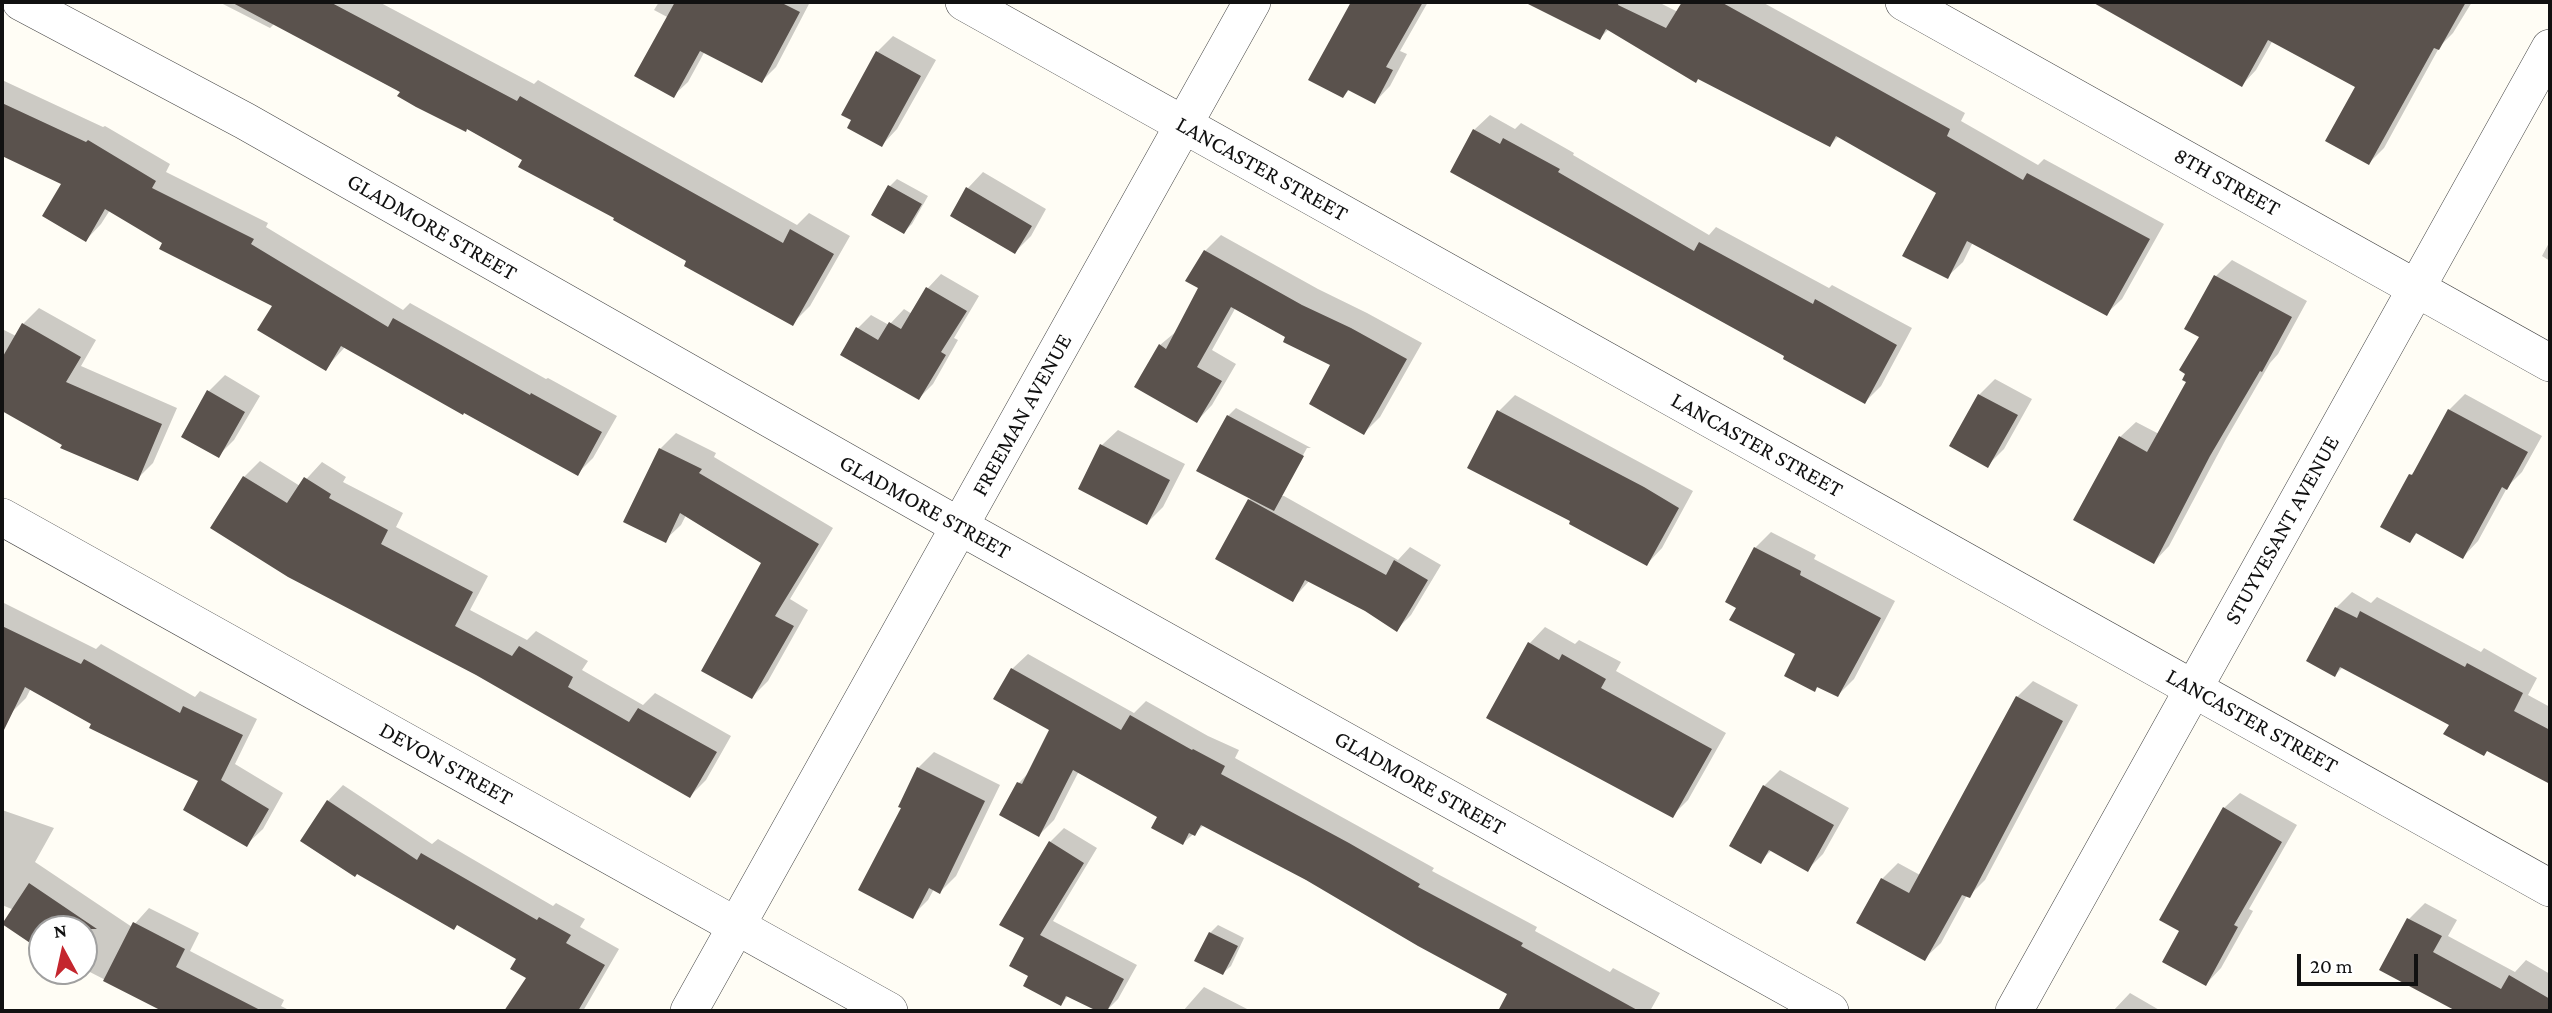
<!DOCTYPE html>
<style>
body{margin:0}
#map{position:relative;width:2552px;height:1013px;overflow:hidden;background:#fffdf5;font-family:"Crimson Pro",serif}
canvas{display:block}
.frame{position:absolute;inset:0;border:4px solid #111;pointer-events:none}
.north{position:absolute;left:28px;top:915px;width:70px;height:70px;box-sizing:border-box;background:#fff;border:2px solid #a0a0a0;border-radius:50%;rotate:352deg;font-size:19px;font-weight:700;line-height:28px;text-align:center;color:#111}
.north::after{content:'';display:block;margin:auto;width:24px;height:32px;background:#c4262e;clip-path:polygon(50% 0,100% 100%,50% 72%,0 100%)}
.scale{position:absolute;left:2297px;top:954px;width:121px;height:32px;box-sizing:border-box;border:4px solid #111;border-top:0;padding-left:9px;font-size:21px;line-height:24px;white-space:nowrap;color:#111;-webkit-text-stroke:5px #fff;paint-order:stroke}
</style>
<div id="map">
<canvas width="2552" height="1013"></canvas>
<div class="frame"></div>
<div class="north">N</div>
<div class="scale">20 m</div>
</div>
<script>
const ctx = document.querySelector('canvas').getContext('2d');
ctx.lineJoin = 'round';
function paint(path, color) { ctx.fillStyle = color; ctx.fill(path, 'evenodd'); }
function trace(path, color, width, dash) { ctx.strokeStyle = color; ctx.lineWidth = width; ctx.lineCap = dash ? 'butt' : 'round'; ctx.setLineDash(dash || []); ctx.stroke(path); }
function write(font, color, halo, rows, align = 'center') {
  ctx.font = font + ' "Crimson Pro",serif'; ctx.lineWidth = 7; ctx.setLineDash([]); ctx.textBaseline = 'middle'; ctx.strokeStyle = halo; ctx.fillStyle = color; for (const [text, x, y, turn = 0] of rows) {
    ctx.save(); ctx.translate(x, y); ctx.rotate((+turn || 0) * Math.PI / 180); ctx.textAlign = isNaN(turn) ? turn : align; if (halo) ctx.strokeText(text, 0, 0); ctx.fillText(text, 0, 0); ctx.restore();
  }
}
paint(new Path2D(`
 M219,2H379L534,84L538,80L797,225L809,213L850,236L810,306L793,323L524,160L275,23L270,28Z
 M659,2H810L776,67L762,81L705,51L688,82L673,96L669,18L654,10Z
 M1353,2H1428L1400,51L1407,54L1390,86L1375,102L1350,89L1343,96L1311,79Z
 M1530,2H1658L1678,12L1684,2H1762L1965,113L1961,121L2038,165L2044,159L2164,224L2122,299L2106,314L1973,242L1963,262L1947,277L1938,192L1839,136L1830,145L1609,29L1600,38L1529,3Z
 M2094,2H2310L2318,7L2323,2H2328L2370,25L2383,2H2472L2453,33L2440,46L2384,148L2369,163L2357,87L2273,40L2256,70L2242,85Z
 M893,36L936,60L897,129L882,145L877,52Z
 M2,80L103,127L105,126L170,164L166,172L268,223L266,227L403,310L410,303L546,379L548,378L617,416L593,458L577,474L345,347L325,369L274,305L110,210L101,224L86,240L64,184L2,154Z
 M1490,115L1515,129L1521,123L1574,153L1573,155L1709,235L1716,227L1829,288L1832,285L1912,328L1881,386L1865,402L1786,355L1474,130Z
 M983,172L1046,209L1031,236L1015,252L968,188Z
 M897,179L928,196L912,224L904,232L890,186Z
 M1221,235L1318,289L1367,313L1422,343L1380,417L1364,433L1333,364L1236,307L1212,350L1236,364L1212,405L1197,421L1160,345L1178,330L1200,288L1205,251Z
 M2550,241V261L2542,256Z
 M2232,260L2307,301L2278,354L2270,363L2226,439L2169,546L2154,562L2120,437L2136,422L2159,434L2188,382L2216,276Z
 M941,274L979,296L954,338L958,340L933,384L919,398L857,329L871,315L889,325L904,309L912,314L928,288Z
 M39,308L96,340L81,366L177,408L153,463L137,479L64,444L2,409V329L16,336L23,324Z
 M225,375L260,396L234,440L218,456L183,436L209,391Z
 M1995,379L2032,399L2004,449L1988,465L1979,395Z
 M2465,394L2542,436L2522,472L2508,486L2478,541L2463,557L2418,532L2410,541L2411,475L2419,467L2449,410Z
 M1515,395L1693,491L1662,548L1647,564L1573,521L1469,467L1499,411Z
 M1236,408L1311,448H1307L1280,496H1284L1398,560L1410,547L1441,565L1411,615L1397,629L1366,610L1310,580L1292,600L1249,500L1252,498L1228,416Z
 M1118,430L1185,464L1163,507L1147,523L1102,445Z
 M676,433L716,453L714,457L833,528L790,599L808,610L768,681L752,697L763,562L686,515L681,525L665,540L625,521L660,449Z
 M260,461L300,486L322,462L346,477L343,482L403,513L396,527L488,576L470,610L527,640L536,631L588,661L582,670L643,705L655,693L731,736L706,780L690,796L244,477Z
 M1771,532L1816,555L1814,559L1895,601L1854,679L1838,695L1819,686L1814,690L1797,654L1738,607L1755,548Z
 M2352,592L2371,603L2377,597L2481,652L2484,648L2537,678L2528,695L2550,707V782L2489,749L2451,724L2343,667L2335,675L2308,661L2336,608Z
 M2,602L96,649L101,644L195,697L200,691L257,719L235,764L283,793L263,829L247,844L200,780L31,688L26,698L10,714L2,709Z
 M1545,627L1575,644L1579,640L1621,662L1616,671L1726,733L1688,800L1672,816L1530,643Z
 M1028,654L1134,713L1146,701L1208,736L1239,750L1235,758L1434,868L1432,871L1537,927L1535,931L1610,972L1613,968L1660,993L1650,1011H1500L1510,994L1307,879L1204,825L1183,843L1159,817L1079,771L1054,820L1039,835L1001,815L1019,783L1031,770L1052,729L1012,669Z
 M2033,681L2078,705L1985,880L1969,896L1967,895L1941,943L1925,958L1882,879L1898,863L1920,875L2017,697Z
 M934,752L1000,785L956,876L940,892L934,889L928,900L912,916L904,808L918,768Z
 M1780,770L1849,808L1823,854L1807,870L1772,850L1760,861L1764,786Z
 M343,785L432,844L438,839L553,906L556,903L585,919L580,927L619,949L583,1011H506L528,977L518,958L328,801Z
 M2240,793L2297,825L2249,909L2253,911L2221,968L2206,984L2182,930L2224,808Z
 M2,810L54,828L35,862L132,927L149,908L199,933L190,951L284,1000L281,1006L291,1011H166L84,969V929H42V949L14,910L2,905Z
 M1064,828L1097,848L1053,921L1137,965L1118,999L1106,1011H1101L1069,995L1061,1004L1031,975L1026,937L1050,842Z
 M2425,903L2457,920L2448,936L2515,972L2526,960L2550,974V1011H2467L2381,970L2409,919Z
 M1218,925L1244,938L1231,966L1223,973L1210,933Z
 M1204,987L1251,1011H1183Z
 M2130,993L2161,1011H2113Z`), '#0003');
paint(new Path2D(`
 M231,2H330L517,101L520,96L783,243L790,229L834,254L793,326L684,266L686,261L613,220L614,218L518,167L522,160L467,129L466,132L416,107L397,96L400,92Z
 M675,2H780L800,12L762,83L700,51L674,98L634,76Z
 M1351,2H1423L1386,67L1393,70L1375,104L1348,90L1343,98L1308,80Z
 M1524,2H1619L1618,5L1666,28L1682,2H1721L1950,129L1947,136L2023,180L2027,173L2150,239L2107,316L1967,241L1948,279L1902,256L1936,193L1836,136L1830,147L1698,79L1696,83L1606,29L1600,40Z
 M2092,2H2466L2439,50L2434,48L2369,165L2325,141L2355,87L2268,40L2242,87Z
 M876,51L921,76L882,147L847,128L851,120L841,115Z
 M2,103L86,142L88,140L156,181L152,188L254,239L251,244L388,327L393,318L530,395L531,393L602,432L578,476L464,413L463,415L341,346L326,371L257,330L272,306L159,249L162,243L105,209L86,242L42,216L61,184L2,156Z
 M1473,129L1500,144L1503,138L1560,169L1558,172L1694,251L1699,242L1813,304L1815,299L1897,345L1865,404L1783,359L1784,356L1450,172Z
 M888,185L922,204L904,234L871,215Z
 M966,187L1032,226L1015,254L950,216Z
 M1204,250L1302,305L1351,328L1407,359L1364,435L1309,404L1330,365L1283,342L1285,337L1231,307L1197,367L1222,381L1197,423L1134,387L1159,344L1166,349L1198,288L1185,281Z
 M2214,275L2292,317L2262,372L2260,371L2210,456L2154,564L2073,520L2119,436L2147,452L2186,382L2182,380L2185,374L2179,370L2199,337L2184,329Z
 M926,287L967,311L941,352L946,355L919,400L840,355L856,327L878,340L889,322L901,329Z
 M22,323L81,357L66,382L162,424L138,481L60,448L62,445L2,411V358Z
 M207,390L245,412L219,458L181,437Z
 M1978,394L2018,415L1988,468L1949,446Z
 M2448,409L2528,452L2507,490L2502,487L2463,559L2416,533L2410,543L2380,527L2409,474L2412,475Z
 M1497,410L1644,487L1679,508L1647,566L1569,524L1570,521L1467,468Z
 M1227,415L1304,456L1274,511L1196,471Z
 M1100,444L1170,480L1147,525L1078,489Z
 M659,448L702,469L699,473L819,544L775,616L794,626L752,699L701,671L761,563L680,513L666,543L623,522Z
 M243,476L287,503L304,477L331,494L329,498L388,530L381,544L473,592L455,626L512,656L519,646L573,677L568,687L629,722L638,708L717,752L690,798L476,675L288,577L210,528Z
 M1248,499L1386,575L1394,560L1428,580L1397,632L1365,611L1305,580L1293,602L1215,559Z
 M1754,547L1801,571L1800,575L1881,618L1838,697L1817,687L1815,692L1784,676L1795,654L1729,620L1736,608L1725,602Z
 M2335,607L2357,618L2360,611L2465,667L2467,663L2523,693L2514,711L2550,730V784L2487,751L2484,756L2443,734L2449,725L2340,667L2335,677L2306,661Z
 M2,626L81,664L84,659L180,713L183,706L243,735L221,780L269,809L247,847L183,810L198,781L89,728L91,724L25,687L2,734Z
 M1528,642L1559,660L1562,654L1606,679L1601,688L1712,749L1673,818L1486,718Z
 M1011,668L1121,730L1130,715L1192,750L1193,749L1225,766L1221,774L1349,843L1420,884L1418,887L1523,943L1521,946L1639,1011H1498L1507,994L1418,946L1306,880L1201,825L1195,836L1189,833L1183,845L1151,828L1157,817L1073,770L1039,837L999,815L1017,782L1022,784L1049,730L993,699Z
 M2016,696L2063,721L1970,898L1962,895L1925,961L1856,923L1881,878L1909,893Z
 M917,767L985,801L940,894L929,888L913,919L858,890L901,808L898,807Z
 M1763,785L1834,825L1808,872L1769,850L1761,864L1729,846Z
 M327,800L417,860L421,853L537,920L539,917L571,935L566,943L605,965L578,1011H504L526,978L510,969L516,959L457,925L454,930L357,874L355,877L300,841Z
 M2223,807L2282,842L2234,925L2238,927L2206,986L2162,962L2179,931L2159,920Z
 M1049,841L1084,863L1040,935L1124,979L1107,1011H1097L1066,996L1061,1006L1023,986L1028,976L1009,966L1024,938L999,925Z
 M29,883L97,929H42V951L2,924Z
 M2407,918L2442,936L2433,952L2501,989L2509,975L2550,999V1011H2456L2379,970Z
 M133,922L185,949L176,967L262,1011H162L103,981Z
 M1209,932L1238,946L1223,975L1194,961Z`), '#5a524d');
const street = new Path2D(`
 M21,2L245,121L959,526L1830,1011
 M964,2L2550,888
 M1904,2L2550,363
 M2,517L889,1011
 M689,1011L1252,2
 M2014,1011L2550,48`);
trace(street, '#444', 38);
trace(street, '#fff', 37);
write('23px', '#111', '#fff', [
 ["LANCASTER STREET",1262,169,29],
 ["8TH STREET",2227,182,29],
 ["GLADMORE STREET",432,227,30],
 ["FREEMAN AVENUE",1022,415,-61],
 ["LANCASTER STREET",1757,445,29],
 ["GLADMORE STREET",925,507,29],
 ["STUYVESANT AVENUE",2282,530,-61],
 ["LANCASTER STREET",2252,721,29],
 ["DEVON STREET",446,764,29],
 ["GLADMORE STREET",1420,783,29]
]);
</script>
